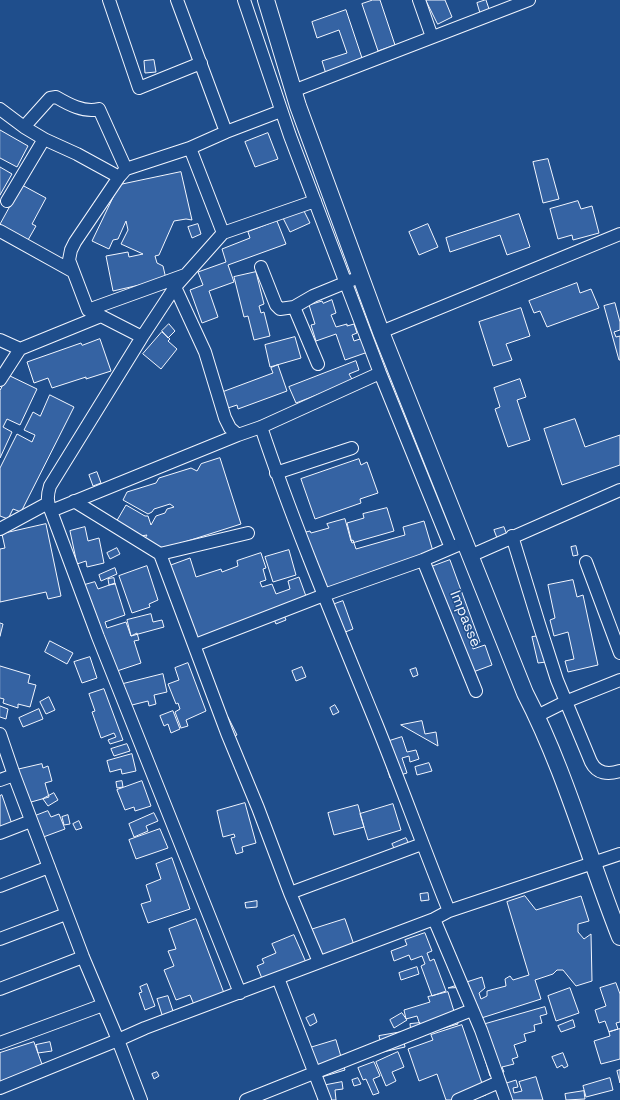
<!DOCTYPE html>
<style>
body{margin:0}
canvas{display:block;background:#1f4e8c}
</style>
<canvas width="620" height="1100"></canvas>
<script>
const ctx = document.querySelector('canvas').getContext('2d');
ctx.lineJoin = 'round';
function paint(path, color) { ctx.fillStyle = color; ctx.fill(path, 'evenodd'); }
function trace(path, color, width, dash) { ctx.strokeStyle = color; ctx.lineWidth = width; ctx.lineCap = dash ? 'butt' : 'round'; ctx.setLineDash(dash || []); ctx.stroke(path); }
function write(font, color, halo, rows, align = 'center') {
  ctx.font = font + ' "Space Grotesk",sans-serif'; ctx.lineWidth = 3; ctx.setLineDash([]); ctx.textBaseline = 'middle'; ctx.strokeStyle = halo; ctx.fillStyle = color; for (const [text, x, y, turn = 0] of rows) {
    ctx.save(); ctx.translate(x, y); ctx.rotate((+turn || 0) * Math.PI / 180); ctx.textAlign = isNaN(turn) ? turn : align; if (halo) ctx.strokeText(text, 0, 0); ctx.fillText(text, 0, 0); ctx.restore();
  }
}
const building = new Path2D(`
 M373,0H380L395,45L378,51L362,4Z
 M426,0H445L452,17L438,24Z
 M486,0L489,9L480,13L477,3Z
 M346,10L363,61L326,74L322,61L347,53L339,30L317,38L312,22Z
 M154,60L156,72L145,73L144,61Z
 M0,130L28,146L17,167L0,158Z
 M268,133L278,159L255,167L245,142Z
 M548,159L559,199L543,203L533,162Z
 M0,167L12,174L0,195Z
 M181,172L192,220L186,219L174,221L159,255L155,256L157,263L163,266L166,279L113,291L106,256L128,252L129,257L143,254L121,244L128,230L126,221L118,239L113,240L109,249L92,241L119,185Z
 M22,185L46,198L32,224L36,226L28,240L0,225Z
 M578,201L581,209L592,206L599,233L573,240L572,235L558,239L550,209Z
 M303,209L310,223L290,232L283,218Z
 M519,214L530,247L507,255L500,235L450,252L446,238Z
 M277,221L286,244L228,265L234,282L209,291L218,317L202,323L190,290L203,285L198,272L226,262L222,249L250,238L248,232Z
 M198,224L201,234L192,238L188,227Z
 M428,224L438,247L419,255L409,232Z
 M256,272L264,304L259,306L261,313L264,312L270,336L254,340L248,316L244,317L234,277Z
 M577,283L580,293L591,289L599,308L547,327L540,311L534,313L529,301Z
 M332,300L336,313L331,315L336,327L347,324V326L354,324L357,333L352,335L354,341L363,338L368,352L345,360L336,334L316,341L311,325L315,324L309,305L322,301L323,303Z
 M615,303L620,322V330L614,332L616,337L620,336V360H619L604,306Z
 M521,308L530,336L506,344L512,360L493,366L479,322Z
 M169,324L175,331L168,338L162,331Z
 M162,332L170,339L168,341L177,349L161,369L143,354Z
 M295,337L301,358L270,367L265,345Z
 M100,339L111,371L86,379V377L52,388L48,378L34,383L27,362L81,343L82,345Z
 M356,361L359,370L349,374L353,381L296,403L289,387Z
 M278,365L287,391L238,409L237,405L228,408L222,392L273,373L271,368Z
 M8,375L37,389L20,425L7,419L3,427L12,432L0,458V391Z
 M520,379L526,397L517,400L530,440L508,447L495,409L500,407L494,388Z
 M50,395L74,407L21,512L13,509L8,519L0,516V468L17,434L32,442L35,435L24,430L33,412L40,416Z
 M575,419L585,447L620,435V465L562,485L544,429Z
 M220,458L241,524L153,552L141,545L147,535L141,536L112,529L126,505L145,516H148L151,525L156,516L165,513L167,509L174,507L170,504L154,509L152,512L148,514L123,500L127,492L156,483L159,478L191,468L197,471L201,464Z
 M359,459L361,465L367,462L378,493L360,499L361,503L315,519L301,479Z
 M97,472L101,483L93,486L89,475Z
 M387,508L394,531L352,543L347,523L364,518L363,514Z
 M345,519L351,541L353,540L356,549L405,535L403,527L424,521L435,558L319,592L302,533L310,531L311,533L329,528L327,524Z
 M46,524L61,596L48,599L46,592L0,602V549L5,548L2,534Z
 M85,527L88,541L99,538L104,563L87,567L86,561L77,564L70,531Z
 M504,527L507,535L497,538L494,530Z
 M576,546L578,555L573,556L571,547Z
 M117,548L120,554L110,559L107,553Z
 M289,550L296,575L273,582L265,557Z
 M261,553L266,568L263,569L266,580L260,582L262,587L272,584L276,594L290,589L288,581L299,577L307,599L281,608L286,620L276,624L272,615L193,641L168,566L190,558L196,577L221,569L222,572L238,566L237,561Z
 M450,560L480,642L472,645L473,649L485,645L492,665L465,675L423,570Z
 M147,566L158,600L149,604L150,607L132,613L119,576Z
 M115,568L117,574L101,581L99,575Z
 M114,578L115,584L109,585L108,579Z
 M573,580L577,597L583,595L598,665L568,672L565,661L574,659L568,632L554,636L550,620L555,618L548,585Z
 M95,582L98,589L115,583L125,615L105,622L107,628L126,622L131,636L137,633L139,640L134,641L141,663L111,673L81,586Z
 M343,601L353,629L335,636L324,608Z
 M151,614L153,622L162,620L164,627L131,636L127,620Z
 M0,623L3,624L0,636Z
 M540,636L546,662L538,663L532,637Z
 M50,641L73,653L67,664L45,652Z
 M90,657L97,678L82,683L74,662Z
 M188,663L206,711L186,720L188,726L181,728L175,712L180,709L178,703L176,704L168,684L179,680L175,668Z
 M0,666L30,675L28,683L36,685L30,707L18,704V708L3,703L4,699L0,698Z
 M302,667L306,677L296,681L292,671Z
 M416,668L418,675L413,677L410,670Z
 M163,674L167,692L154,695L156,704L149,706L148,701L120,708L115,686Z
 M104,689L123,740L110,744L108,740L116,737L114,733L101,738L92,712L95,711L89,694Z
 M49,697L55,710L46,714L40,702Z
 M335,705L339,712L333,715L330,708Z
 M0,706L8,709L6,719L0,717Z
 M39,709L43,719L23,727L19,718Z
 M173,711L180,729L171,733L168,724L164,726L160,716Z
 M228,717L237,735L229,739L220,721Z
 M422,721L425,734L436,732L438,746L401,725Z
 M402,737L407,752L416,750L419,759L410,762L409,756L402,758L407,773L390,778L380,744Z
 M127,744L130,751L114,756L111,749Z
 M132,754L136,771L122,774L121,769L110,772L107,761Z
 M429,763L432,771L417,775L415,767Z
 M42,764L43,768L48,766L52,781L45,783L49,797L24,804L16,770Z
 M122,781L123,787L117,788L116,782Z
 M142,781L151,806L135,811L134,807L125,810L117,790Z
 M54,793L58,800L48,806L43,799Z
 M2,795L14,830L0,834V796Z
 M245,803L256,843L242,847L243,852L236,854L231,838L235,837L234,834L223,837L217,811Z
 M393,804L401,830L368,840L360,814Z
 M358,805L364,827L334,835L328,813Z
 M48,811L51,817L59,814L65,829L38,839L30,818Z
 M154,813L158,821L146,826L148,831L134,837L129,824Z
 M68,815L70,824L64,825L62,817Z
 M79,821L82,828L76,830L73,824Z
 M160,829L168,848L136,859L129,840Z
 M406,838L409,844L395,850L392,844Z
 M172,858L190,909L148,923L141,904L151,901L146,885L161,879L156,864Z
 M428,893L429,900L421,901L420,894Z
 M525,896L536,910L581,896L589,921L578,924V932L584,939L591,934L592,981L576,986L563,970H557L553,974L535,980L541,999L472,1021L469,987L448,988L482,977L485,988L479,993L481,999L487,996V991L506,986L505,979L510,976L513,980L529,975L507,902Z
 M257,901V907L246,908L245,903Z
 M196,919L227,1001L197,1012L190,995L176,1000L164,970L174,966L168,951L176,949L169,929Z
 M345,919L354,945L315,966L304,932Z
 M425,933L432,951L427,953L430,961L434,959L446,991L432,996L421,966L425,964L422,956L411,960L409,955L394,961L391,951L407,945L405,940Z
 M294,935L308,967L265,986L257,966L264,963L262,959L276,953L272,944Z
 M417,967L419,974L401,980L399,973Z
 M616,983L620,994V1022L616,1023L618,1029L609,1032L605,1021L599,1023L595,1010L606,1006L600,988Z
 M147,984L155,1006L145,1010L139,993L142,992L140,987Z
 M570,988L579,1013L556,1021L548,996Z
 M448,992L458,1024L423,1034L417,1016L406,1019L404,1010L430,1002L428,997Z
 M168,996L175,1017L164,1021L157,999Z
 M545,1007L547,1014L540,1016L542,1023L534,1025L535,1031L524,1034L526,1041L514,1045L518,1057L512,1059L514,1064L502,1067L504,1072L490,1076L475,1027Z
 M402,1013L407,1020L394,1028L390,1020Z
 M314,1014L317,1022L310,1026L306,1018Z
 M573,1020L575,1027L561,1032L558,1026Z
 M420,1023L421,1031L411,1032L410,1024Z
 M462,1025L486,1095L471,1100H446L437,1074L419,1081L408,1049L433,1040L431,1035Z
 M620,1029V1059L601,1064L594,1041L610,1036L609,1032Z
 M402,1032L405,1047L383,1052L379,1036Z
 M336,1040L345,1070L312,1080L303,1050Z
 M34,1042L44,1070L0,1090V1053Z
 M50,1042L52,1051L38,1053L36,1045Z
 M398,1052L404,1067L392,1072L396,1081L386,1086L376,1062Z
 M563,1053L568,1066L564,1068L562,1065L557,1068L552,1057Z
 M374,1062L380,1076L373,1079L379,1093L373,1095L366,1079L363,1080L358,1068Z
 M620,1070V1083L617,1071Z
 M157,1072L159,1076L154,1079L152,1074Z
 M536,1077L543,1100H501L497,1086L516,1080L518,1087L513,1088L514,1093L522,1091L519,1082Z
 M358,1078L361,1084L354,1086L352,1080Z
 M610,1078L613,1090L586,1097L583,1086Z
 M342,1082L343,1089L335,1090L336,1100H318L316,1087Z
 M584,1091L585,1099L566,1100L565,1094Z`);
paint(building, '#3563a3');
trace(building, '#f2f6ff', 1);
const minor = new Path2D(`
 M109,0L139,88L201,63
 M177,0L226,132
 M244,0L290,136L380,373L451,548
 M419,0L432,37
 M293,91L529,0
 M0,109L24,127L44,139L77,154L119,177
 M24,127L50,98L56,97C68,104 84,113 99,109L126,169
 M190,148L223,233
 M7,201L44,139
 M315,201L223,233L175,287L142,337L50,486C47,496 47,502 51,511L238,435L261,427L380,373
 M0,231L72,271
 M261,267L276,305L280,309L294,307L313,296L352,280
 M175,287L205,352L225,418L230,428L238,435
 M294,307L318,364
 M88,310L185,275
 M101,316L88,310L69,260L71,250L75,242L119,177L126,169L190,148L226,132L281,111
 M381,332L620,234
 M0,340L20,349
 M0,380L20,349L101,316L142,337
 M261,427C295,528 336,625 376,723C401,785 424,849 449,911
 M276,473L352,448
 M74,501L160,554L227,733L258,808L290,893L319,962
 M51,511L98,637L240,993
 M0,529L48,503
 M512,536L539,624L557,680L591,762C597,774 608,775 620,771
 M160,554L248,533
 M470,556L620,490
 M423,560L476,691
 M586,562L620,653
 M195,645L324,595L423,560L458,545
 M537,716L565,702L620,680
 M0,734L14,775L0,780
 M0,833L31,821
 M0,886L49,867
 M290,893L422,844
 M434,919L481,1030L506,1100
 M0,939L66,914
 M278,978L325,1100
 M0,989L83,957
 M0,1043L103,1005
 M0,1088L118,1040L83,957L14,775
 M141,1100L118,1040L145,1028L434,919L449,911L620,854
 M246,1100L472,1010
 M458,1100L499,1082`);
const major = new Path2D(`
 M266,0L298,106L381,332L525,693C565,770 588,856 620,937`);
trace(minor, '#f2f6ff', 14);
trace(major, '#f2f6ff', 18);
trace(minor, '#1f4e8c', 12);
trace(major, '#1f4e8c', 16);
write('15px', '#f2f6ff', '#1f4e8c', [
 ["Impasse",465,619,68]
]);
</script>
